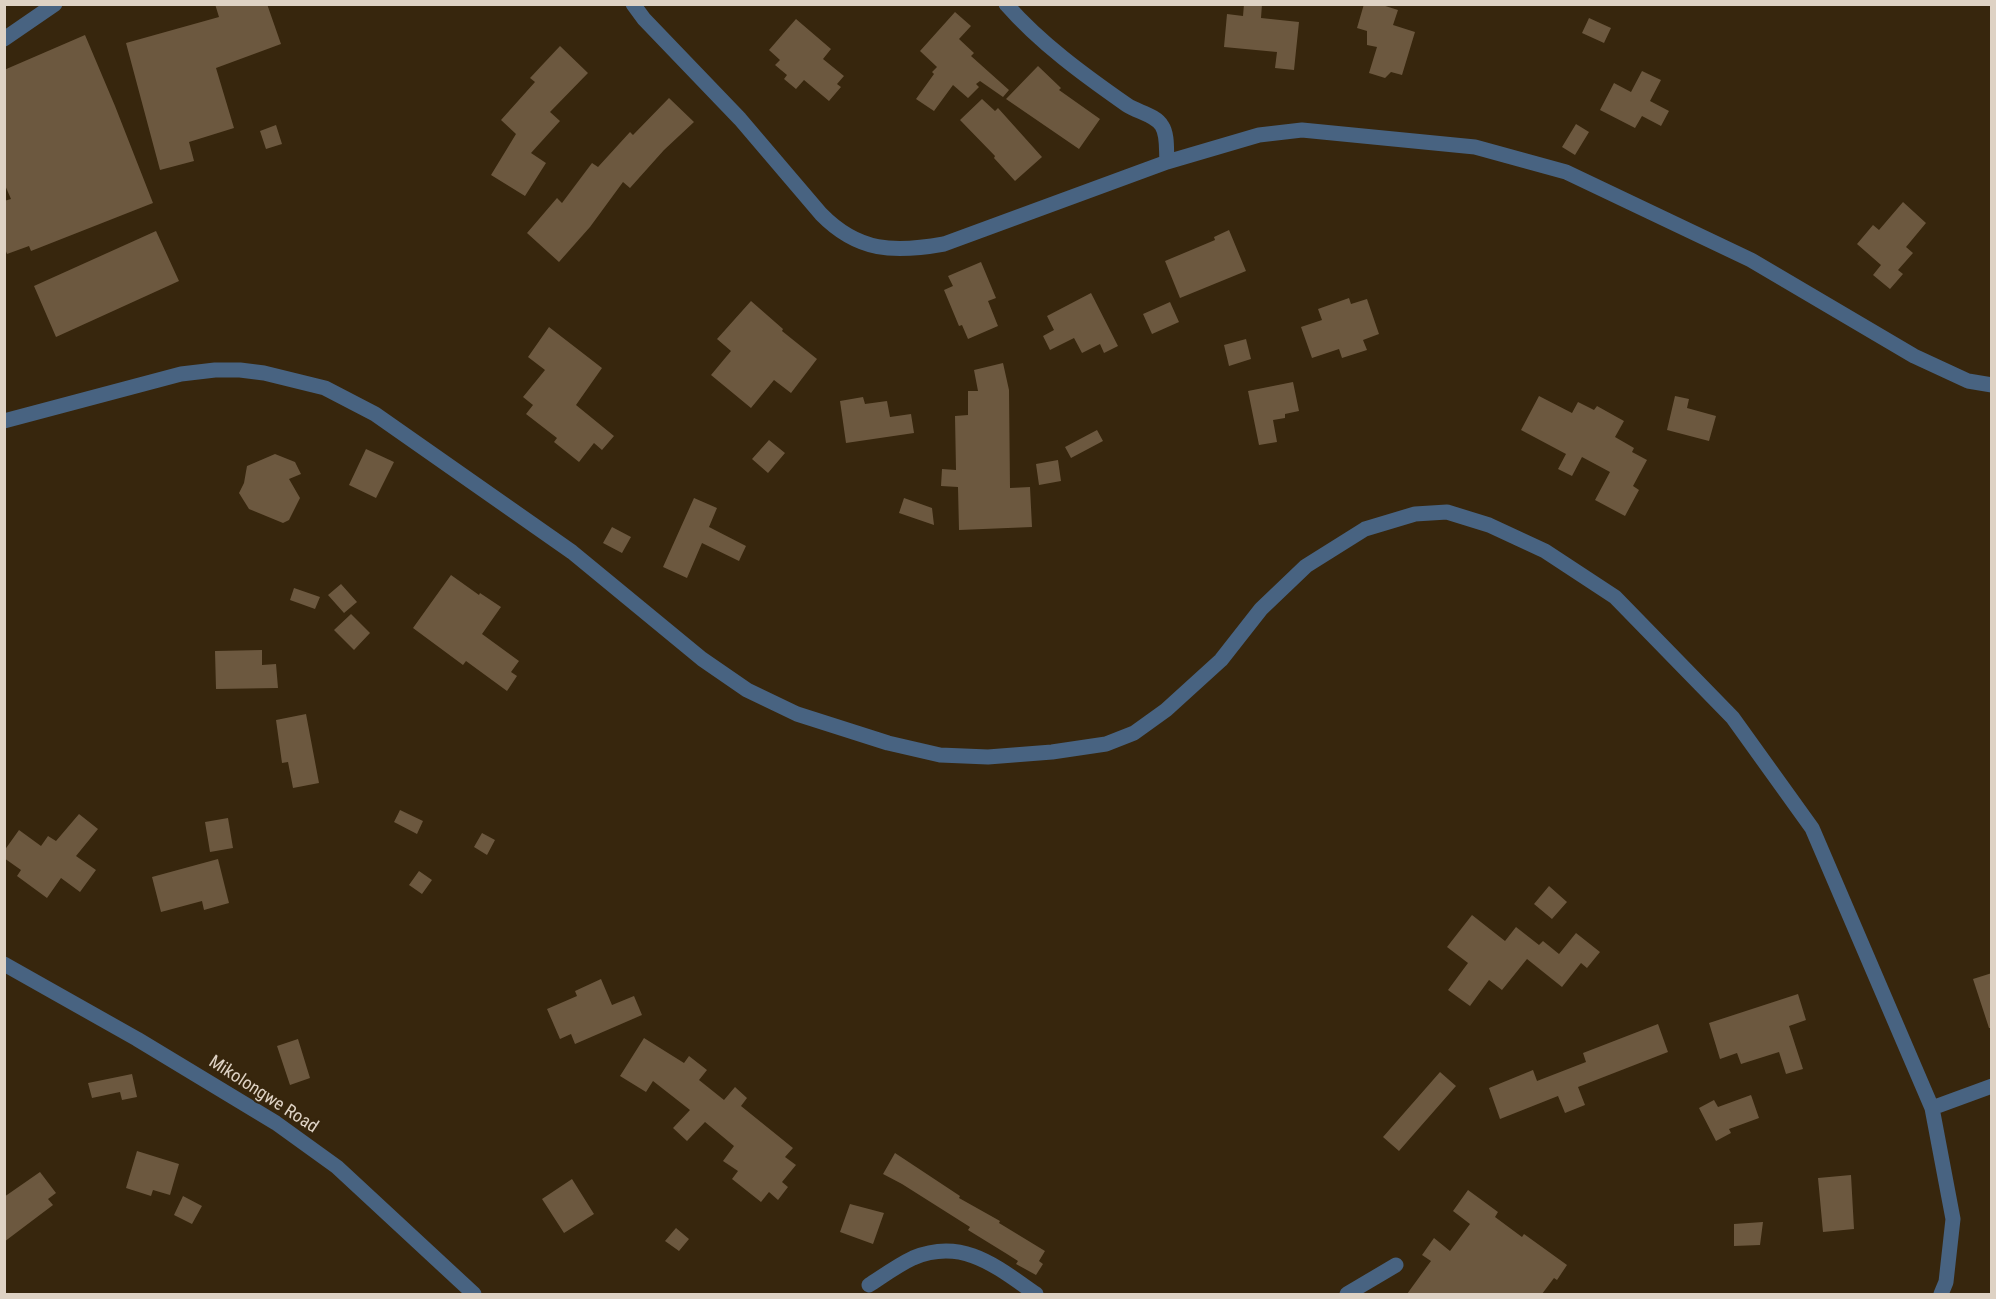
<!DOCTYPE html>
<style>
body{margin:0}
#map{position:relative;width:1996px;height:1299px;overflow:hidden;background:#37260d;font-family:"Roboto Condensed",sans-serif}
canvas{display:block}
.frame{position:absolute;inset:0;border:6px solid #ded2c4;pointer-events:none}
</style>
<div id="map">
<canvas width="1996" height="1299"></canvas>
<div class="frame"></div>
</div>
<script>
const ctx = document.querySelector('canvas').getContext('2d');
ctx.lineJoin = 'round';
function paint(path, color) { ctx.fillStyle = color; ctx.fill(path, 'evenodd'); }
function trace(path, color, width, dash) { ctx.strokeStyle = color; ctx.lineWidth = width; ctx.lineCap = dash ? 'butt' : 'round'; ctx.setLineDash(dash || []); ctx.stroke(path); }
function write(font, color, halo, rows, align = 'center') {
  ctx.font = font + ' "Roboto Condensed",sans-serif'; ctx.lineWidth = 4.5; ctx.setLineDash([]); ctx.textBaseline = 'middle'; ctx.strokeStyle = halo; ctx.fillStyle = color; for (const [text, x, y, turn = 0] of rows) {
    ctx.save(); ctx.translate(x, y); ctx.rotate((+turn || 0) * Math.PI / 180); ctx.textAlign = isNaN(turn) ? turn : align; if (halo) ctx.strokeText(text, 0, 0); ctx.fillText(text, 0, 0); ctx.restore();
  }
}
paint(new Path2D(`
 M215,4H267L281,44L216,68L234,128L189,142L194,161L160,170L126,43L219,17Z
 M1244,4H1262L1261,18L1299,22L1294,70L1275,68L1277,52L1224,47L1227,14L1243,16Z
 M1364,4H1379L1398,10L1393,25L1415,32L1402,75L1391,72L1385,78L1369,73L1377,47L1367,45V31L1357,28Z
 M955,12L971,26L959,39L974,53L971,56L1009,90L1003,97L980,81L976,84L979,87L968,98L953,85L934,111L916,99L934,74L932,72L937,67L920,51Z
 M1589,18L1611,28L1604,43L1582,33Z
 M796,19L831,49L823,59L844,76L837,84L841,87L829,101L804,80L796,89L784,79L787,75L775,65L780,60L769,50Z
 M85,35L115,106L153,203L31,251L29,246L7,254L4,246V201L11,199L4,183V70Z
 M560,46L588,73L550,112L560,121L531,153L546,163L525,196L491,175L516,134L501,120L535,82L530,78Z
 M1038,66L1061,88L1059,90L1100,119L1079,149L1006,99Z
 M1642,71L1661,80L1650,101L1669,111L1661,126L1642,116L1635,128L1600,110L1614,83L1631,92Z
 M669,98L694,122L664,150L630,188L623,182L590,227L559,262L527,233L557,198L562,203L592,163L598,167L630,132L633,135Z
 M982,99L995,111L998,108L1042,157L1015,181L994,158L995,156L960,120Z
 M1576,124L1589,132L1575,155L1562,147Z
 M276,125L282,144L266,149L260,131Z
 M1903,202L1926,223L1906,247L1913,253L1898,270L1903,274L1890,289L1873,275L1881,265L1857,244L1873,225L1879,230Z
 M1229,230L1246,271L1180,298L1165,261L1215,240L1214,237Z
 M156,231L179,281L56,337L34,286Z
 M981,262L996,298L988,301L998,326L968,339L962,325L959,326L944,290L953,286L948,276Z
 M1091,293L1118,346L1104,353L1100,344L1082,353L1074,338L1050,350L1043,336L1054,330L1047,316Z
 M1349,298L1351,304L1367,299L1379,334L1363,340L1367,350L1342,358L1339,349L1312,358L1301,327L1322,320L1318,309Z
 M751,301L783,329L782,331L817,359L791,393L774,380L751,408L711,375L731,351L717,339Z
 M1170,302L1179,322L1152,334L1143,314Z
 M549,327L602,368L576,405L614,436L602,450L594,443L579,462L554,442L557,438L526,414L533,405L523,397L545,370L528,357Z
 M1246,339L1251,359L1229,366L1224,345Z
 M1003,363L1009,390L1010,488L1030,487L1032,527L959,530L958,487L941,486L942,469L956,470L955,416L968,415V391H978L974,370Z
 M1293,382L1299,411L1285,414V418L1273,420L1277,442L1259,445L1248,391Z
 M1539,396L1572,413L1578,402L1594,410L1597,406L1624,421L1615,437L1634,448L1632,452L1647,460L1633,486L1639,490L1625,516L1595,500L1610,472L1582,457L1572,476L1558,469L1566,454L1521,430Z
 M1675,396L1689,399L1687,408L1716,416L1709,441L1667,430Z
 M863,397L865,404L887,401L890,417L911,414L914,433L846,443L840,401Z
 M1097,430L1103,441L1071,458L1065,447Z
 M769,440L785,453L768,473L752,459Z
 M366,449L394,462L376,498L349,485Z
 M275,454L295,462L301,474L289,479L300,498L289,520L283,523L249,509L239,493L244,483L247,466Z
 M1058,460L1061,481L1039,485L1036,464Z
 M694,498L717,508L709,527L746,546L739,561L702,543L687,578L663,567Z
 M904,498L932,508L934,525L899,513Z
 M612,527L631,537L622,553L603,543Z
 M451,575L479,595L480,593L501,607L482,634L519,661L511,672L517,676L507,691L466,661L463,665L413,628Z
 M341,584L357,602L344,613L328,595Z
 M294,588L320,597L315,609L290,600Z
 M351,614L370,633L354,650L334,630Z
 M262,650V665L276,664L278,688L216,689L215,651Z
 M306,714L319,783L293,788L288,762L282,763L276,720Z
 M400,810L423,821L417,834L394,822Z
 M79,814L98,829L76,856L96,870L80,892L61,878L47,898L17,876L21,870L4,858V851L19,830L41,846L48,836L56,841Z
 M228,818L233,848L210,852L205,822Z
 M482,833L495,840L487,855L474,847Z
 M218,859L229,903L204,910L202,901L161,912L152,877Z
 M419,871L432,880L422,894L409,885Z
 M1549,886L1567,902L1552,919L1534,904Z
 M1472,915L1505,941L1516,927L1539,945L1543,941L1559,954L1576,933L1600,952L1587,968L1581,963L1562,987L1527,959L1502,990L1489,980L1470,1006L1448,990L1468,963L1447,947Z
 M1992,973V1028H1989L1973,979Z
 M601,979L612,1005L634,996L642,1015L575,1044L571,1034L560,1039L547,1009L577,996L575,991Z
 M1798,994L1806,1020L1789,1026L1803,1069L1786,1074L1779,1052L1741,1064L1737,1053L1720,1059L1709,1023Z
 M1658,1024L1668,1052L1578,1087L1585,1105L1565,1113L1558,1096L1500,1119L1489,1088L1533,1070L1537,1081L1586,1062L1583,1053Z
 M644,1038L684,1063L689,1056L707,1070L699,1080L724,1100L735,1087L747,1098L741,1106L793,1148L785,1157L796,1165L782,1182L788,1187L778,1200L769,1192L761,1202L732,1179L738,1171L723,1161L734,1146L705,1122L687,1141L673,1128L690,1110L653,1081L646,1092L620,1076Z
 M298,1039L310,1078L290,1085L277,1046Z
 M1440,1072L1456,1086L1399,1151L1383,1137Z
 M132,1074L137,1097L122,1100L120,1092L92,1098L88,1083Z
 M1751,1095L1759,1118L1729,1129L1731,1133L1716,1141L1699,1108L1714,1100L1718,1107Z
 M137,1151L179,1164L170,1195L153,1190L151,1196L126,1188Z
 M895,1153L960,1196L959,1198L1000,1221L999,1223L1045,1251L1039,1261L1043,1264L1036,1275L1016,1264L1018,1261L1007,1254L968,1230L970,1227L902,1184L883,1174Z
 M40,1172L56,1193L48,1199L53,1205L4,1242V1197Z
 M1851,1175L1854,1229L1823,1232L1818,1178Z
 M572,1179L594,1214L564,1233L542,1199Z
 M1468,1190L1498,1212L1495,1217L1522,1237L1524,1234L1567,1265L1557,1280L1554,1278L1542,1294H1407L1431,1261L1422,1255L1434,1238L1450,1251L1470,1224L1453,1211Z
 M183,1196L202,1206L192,1224L174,1215Z
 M850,1204L884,1213L873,1244L840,1232Z
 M1763,1222L1760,1245L1734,1246V1224Z
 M676,1228L689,1239L679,1251L665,1241Z`), '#6c583f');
trace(new Path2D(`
 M633,4L644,19L740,119L821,214C858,252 894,253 944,244L1167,162L1259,135L1302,130L1475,147L1566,172L1751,260L1914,356L1968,381L1992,385
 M1006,4C1040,43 1084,75 1127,105C1137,112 1156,115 1162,126C1168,135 1166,151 1167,162
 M4,39L55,4
 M4,421L181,374L215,370H240L264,373L325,388L375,414L572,552L702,659L747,690L797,714L888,743L940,755L988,757L1052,752L1106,744L1134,733L1166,710L1221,660L1261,609L1306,566L1365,529L1415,514L1447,512L1489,525L1545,551L1615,597L1733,718L1812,828L1932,1108L1953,1219L1946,1282L1941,1294
 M4,964L137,1039L276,1123L337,1167L474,1294
 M1932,1108L1992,1086
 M869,1285C883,1276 898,1265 913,1258C963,1237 997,1267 1036,1294
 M1347,1294L1396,1265`), '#486381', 15);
write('18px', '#ded2c4', '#37260d', [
 ["Mikolongwe Road",263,1095,33]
]);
</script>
